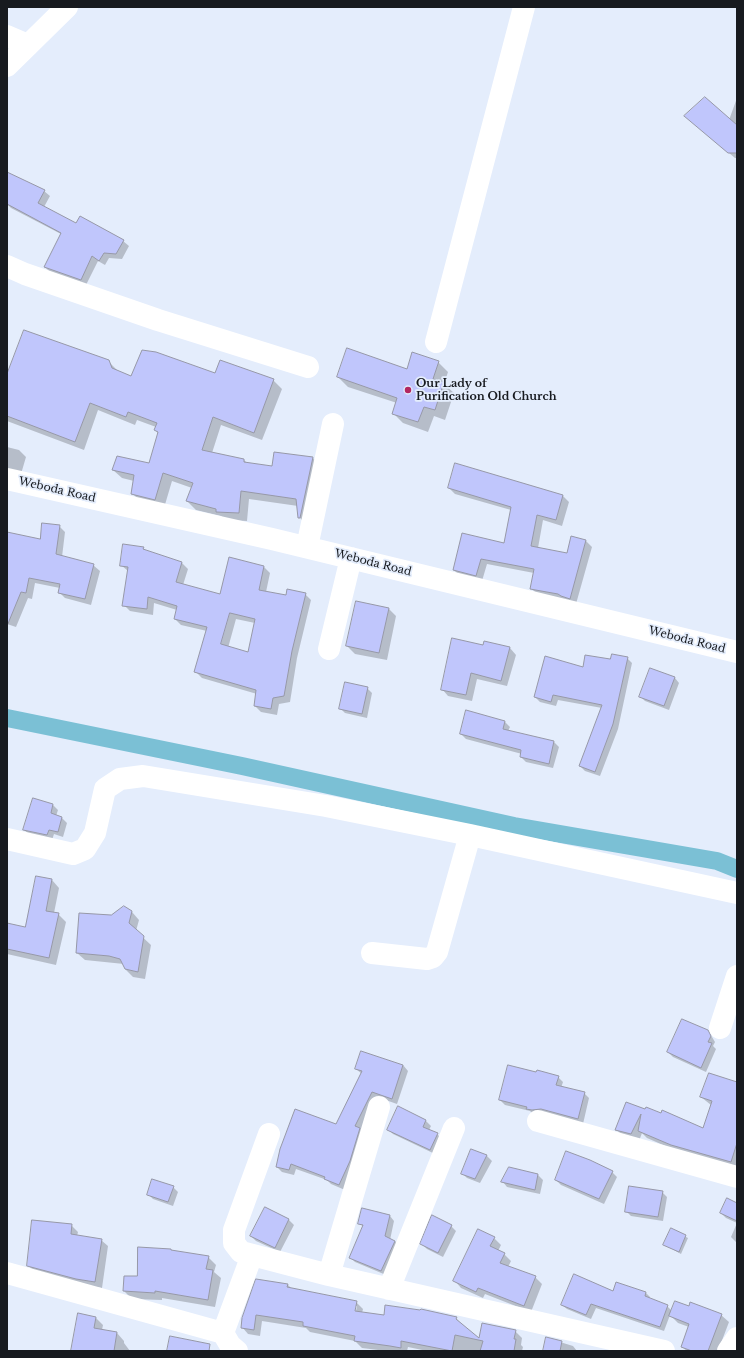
<!DOCTYPE html>
<style>
body{margin:0}
#map{position:relative;width:744px;height:1358px;overflow:hidden;background:#e4edfc;font-family:"Libre Baskerville",serif}
canvas{display:block}
.frame{position:absolute;inset:0;border:8px solid #171a1f;pointer-events:none}
</style>
<div id="map">
<canvas width="744" height="1358"></canvas>
<div class="frame"></div>
</div>
<script>
const ctx = document.querySelector('canvas').getContext('2d');
ctx.lineJoin = 'round';
function paint(path, color) { ctx.fillStyle = color; ctx.fill(path, 'evenodd'); }
function trace(path, color, width, dash) { ctx.strokeStyle = color; ctx.lineWidth = width; ctx.lineCap = dash ? 'butt' : 'round'; ctx.setLineDash(dash || []); ctx.stroke(path); }
function write(font, color, halo, rows, align = 'center') {
  ctx.font = font + ' "Libre Baskerville",serif'; ctx.lineWidth = 3.5; ctx.setLineDash([]); ctx.textBaseline = 'middle'; ctx.strokeStyle = halo; ctx.fillStyle = color; for (const [text, x, y, turn = 0] of rows) {
    ctx.save(); ctx.translate(x, y); ctx.rotate((+turn || 0) * Math.PI / 180); ctx.textAlign = isNaN(turn) ? turn : align; if (halo) ctx.strokeText(text, 0, 0); ctx.fillText(text, 0, 0); ctx.restore();
  }
}
paint(new Path2D(`
 M737,98V158H735L692,122L729,120Z
 M7,173L44,191L50,196L44,207L77,225L123,241L129,246L122,259L109,258L105,265L98,261L86,285L51,273L45,267L61,234L11,208L7,204Z
 M108,361L118,371L132,377L216,374L273,380L282,389L262,440L221,425L212,453L244,460L248,464L273,468L313,458L321,467L308,526L299,517L298,506L249,499L247,521L226,520L221,516L196,510L187,501L192,488L172,481L164,508L141,502L132,493L134,481L122,478L113,470L150,464L159,434L155,430L156,427L137,420L135,425L98,410L84,450L7,421V377Z
 M438,362L448,372L444,384L454,393L445,420L434,416L428,432L403,423L393,413L397,403L348,387L338,377L407,370Z
 M7,447L19,450L26,457L21,474L7,470Z
 M456,464L563,496L569,502L562,526L543,520L538,548L567,554L572,537L586,541L592,547L576,604L537,594L531,588L534,573L487,564L482,581L460,576L454,570L505,545L511,510L455,494L449,488Z
 M59,526L65,532L62,557L93,565L100,571L91,605L65,598L59,592L60,588L35,583L32,599L28,598L16,627L7,624L41,540Z
 M143,548L146,551L182,563L188,569L183,585L220,595L229,559L264,567L270,573L266,592L287,597L305,594L311,600L297,658L290,702L279,704L277,715L261,712L255,706L257,694L202,678L195,671L207,631L181,625L175,619L177,610L154,603L153,615L130,611L124,605L128,571L121,565ZM236,619L255,623L249,654L228,648Z
 M389,609L396,616L387,660L355,654L347,646Z
 M484,646L510,648L516,655L507,686L477,679L472,701L448,696L442,689Z
 M627,658L632,663L618,729L600,776L585,771L580,766L602,708L558,700L556,706L540,702L535,697L611,661Z
 M675,678L679,683L669,710L645,701L640,696Z
 M367,688L372,693L367,718L345,713L340,708Z
 M505,722L510,727L508,731L554,742L559,747L553,768L526,762L521,757L522,754L466,739L461,734Z
 M33,799L53,805L58,810L56,816L62,818L67,823L63,837L54,834L52,840L29,834L24,830Z
 M52,880L59,888L54,913L58,914L66,922L56,965L7,954V924L25,928Z
 M132,912L139,920L136,931L151,945L145,979L133,977L125,969L124,964L85,960L77,953L111,916Z
 M707,1031L712,1037L715,1042L713,1046L716,1049L706,1072L673,1057L668,1052Z
 M403,1065L408,1071L397,1104L377,1097L345,1190L331,1184L327,1180L296,1169L294,1175L282,1172L277,1167L337,1125L362,1074L356,1069Z
 M537,1073L558,1077L563,1082L561,1088L584,1093L589,1098L583,1124L532,1113L530,1111L505,1105L500,1100Z
 M737,1083V1169L679,1152L647,1138L642,1133L639,1141L624,1137L617,1130L627,1103L704,1129L711,1105L701,1097Z
 M399,1108L426,1121L431,1126L429,1130L437,1134L442,1139L435,1154L393,1134L388,1129Z
 M471,1150L487,1156L492,1161L480,1183L467,1178L462,1173Z
 M590,1161L612,1172L617,1177L604,1204L561,1185L556,1180Z
 M509,1168L538,1175L543,1180L540,1194L507,1187L503,1182Z
 M173,1187L178,1192L173,1206L153,1199L148,1194Z
 M662,1192L667,1197L663,1221L631,1216L626,1211Z
 M737,1204V1223L726,1218L721,1213Z
 M266,1208L289,1220L294,1225L280,1252L256,1241L251,1236Z
 M390,1216L394,1221L390,1240L395,1241L399,1246L386,1275L355,1262L350,1257L363,1227L360,1223Z
 M737,1223V1243L731,1237Z
 M71,1225L78,1232L77,1236L101,1240L108,1246L102,1288L83,1285L35,1272L28,1265Z
 M451,1226L456,1231L443,1257L427,1249L422,1244Z
 M671,1230L688,1238L681,1254L665,1245Z
 M494,1238L501,1245L498,1251L504,1254L511,1261L508,1267L535,1277L542,1284L531,1312L485,1294L483,1298L461,1288L455,1281Z
 M172,1251L208,1257L216,1265L214,1272L221,1278L215,1307L162,1298V1300L132,1299L124,1291L125,1277L137,1278Z
 M287,1284L291,1288L356,1302L363,1309L362,1313L384,1316L456,1318L463,1326L480,1340L515,1331L522,1338L521,1345L523,1347L522,1351H427L408,1347L407,1351H386L362,1348L355,1341L310,1332L306,1328L262,1321L260,1336L248,1334L242,1327ZM355,1306H357L355,1316Z
 M614,1293H646L650,1297V1299L667,1306L672,1311L689,1308L721,1315L729,1322L718,1351H687L682,1347L689,1327L678,1323L670,1315L664,1331L596,1308L591,1319L567,1309L562,1305Z
 M96,1318L103,1325L102,1330L117,1333L124,1341V1343L130,1351H72Z
 M547,1338L573,1346L577,1351H544Z`), '#0003');
trace(new Path2D(`
 M7,718L242,766L514,826L717,861L737,869`), '#7bc0d5', 18);
const building = new Path2D(`
 M705,97L737,125V153H728L684,116Z
 M7,172L45,190L38,203L76,223L80,216L124,240L116,254L104,253L99,261L92,256L81,280L44,267L61,233L7,204Z
 M24,330L109,360L112,368L131,376L142,350L156,352L215,373L220,360L274,379L254,433L213,417L202,450L244,459V462L272,466L274,452L313,457L300,518H298L296,499L241,491L239,513L216,512V509L186,501L193,483L163,473L155,500L131,494L134,475L112,470L117,456L149,463L158,432L154,430L157,423L128,412L126,417L90,403L75,442L7,416V374Z
 M347,348L407,369L412,352L439,361L433,379L444,382L435,410L424,407L418,422L392,414L397,398L337,377Z
 M455,463L563,495L556,520L537,515L531,546L567,553L571,536L586,540L570,599L561,596L558,594L530,589L534,569L481,559L476,576L453,570L462,533L504,543L511,507L448,488Z
 M42,523L60,525L56,554L94,564L85,599L58,593L60,584L29,578L26,593L21,592L7,626V532L40,539Z
 M123,544L144,547L143,549L182,562L176,582L220,594L229,557L264,566L259,590L286,595L287,589L306,593L292,651L284,696L273,698L271,709L254,706L256,690L194,672L207,627L174,619L177,606L148,597L147,609L122,606L128,567L120,566ZM230,613L255,619L248,652L221,644Z
 M356,601L389,608L379,653L346,646Z
 M452,638L483,645L484,641L510,647L501,681L471,673L466,695L441,690Z
 M612,654L628,657L613,724L595,772L579,766L602,705L553,695L551,702L534,697L545,656L583,667L585,655L610,659Z
 M650,668L675,677L664,706L639,697Z
 M345,682L368,687L362,714L339,709Z
 M466,710L505,721L503,729L554,741L549,764L520,757L521,750L460,734Z
 M33,798L53,804L51,813L62,817L58,832L49,830L47,835L23,830Z
 M36,876L52,879L46,911L59,913L49,958L7,949V923L25,927Z
 M124,906L132,911L129,923L144,936L138,972L125,969L120,959L109,956L76,953L79,913L111,915Z
 M682,1019L708,1030L711,1036L708,1042L712,1043L701,1068L667,1052Z
 M361,1051L403,1065L392,1099L372,1092L355,1126L360,1128L350,1161L339,1185L324,1179L325,1177L291,1164L289,1170L276,1167L280,1149L295,1109L336,1124L362,1071L355,1069Z
 M508,1065L536,1072L537,1070L559,1076L556,1085L585,1092L578,1119L541,1109L532,1110L526,1109L527,1107L499,1100Z
 M709,1073L737,1082V1143L731,1162L671,1145L638,1131L641,1114L631,1134L615,1130L626,1102L645,1109L646,1107L661,1113L662,1110L703,1128L712,1101L700,1097Z
 M398,1106L426,1120L423,1127L438,1133L430,1150L387,1130Z
 M471,1149L487,1155L475,1179L461,1174Z
 M566,1151L590,1160L613,1171L599,1199L555,1180Z
 M509,1167L538,1174L535,1190L501,1182Z
 M152,1179L174,1186L168,1202L147,1195Z
 M629,1186L663,1191L658,1217L625,1212Z
 M727,1198L737,1203V1221L720,1213Z
 M265,1207L289,1219L275,1248L250,1236Z
 M362,1208L390,1215L385,1236L395,1241L381,1271L349,1258L363,1225L358,1224Z
 M432,1215L452,1225L438,1253L420,1244Z
 M32,1220L72,1224L71,1234L102,1239L95,1282L76,1279L27,1266Z
 M671,1228L686,1235L679,1252L663,1245Z
 M478,1229L495,1237L490,1246L505,1253L500,1263L536,1276L524,1306L478,1288L476,1292L453,1281Z
 M138,1247L171,1249V1250L209,1256L206,1269L213,1270L208,1300L155,1291V1293L123,1291L124,1276H137Z
 M574,1274L613,1291L616,1282L646,1292L645,1296L668,1305L660,1327L591,1304L586,1315L561,1305Z
 M256,1279L288,1284L287,1287L357,1301L355,1311L384,1315L385,1305L420,1310L421,1309L457,1317L456,1319L479,1338L482,1323L516,1330L514,1339H516L514,1351H480L483,1341L455,1335L452,1351L401,1341V1348L390,1346L354,1341L355,1336L303,1326V1322L256,1315L254,1330L241,1328L242,1318Z
 M675,1301L689,1306L690,1302L722,1314L708,1351H692L681,1347L689,1324L669,1316Z
 M78,1313L96,1317L94,1328L117,1332L114,1351H71Z
 M170,1336L210,1344L209,1351H167Z
 M546,1337L562,1341L560,1351H543Z`);
paint(building, '#c0c6fc');
trace(building, '#9698a7', 1);
trace(new Path2D(`
 M7,36L28,45
 M7,266L25,274L158,320L308,367
 M436,342L524,7
 M7,479L272,539L737,652
 M307,547L333,424
 M329,649L351,558
 M7,839L73,854L85,849L95,833L105,789L120,779L143,776L326,806L470,835L737,893
 M372,953L427,959L433,957L437,952L470,835
 M720,1028L737,976
 M538,1121L737,1177
 M269,1134L234,1230V1243L241,1252L329,1275L664,1351
 M7,1273L223,1333L230,1345L237,1351
 M329,1275L379,1107
 M389,1289L454,1128
 M223,1333L252,1255`), '#fff', 22);
trace(new Path2D(`
 M7,66L67,7
 M728,1351L737,1338`), '#fff', 22);
for (const [x, y, r, color] of [
 [408,390,4,"#b32761"]
]) { const dot = new Path2D(); dot.arc(x, y, r, 0, 2 * Math.PI); ctx.fillStyle = color; ctx.fill(dot); trace(dot, '#e4edfc', 1.5); }
write('bold 11px', '#171a1f', '#e4edfc', [
 ["Our Lady of",416,384],
 ["Purification Old Church",416,397]
], 'left');
write('11px', '#171a1f', '#e4edfc', [
 ["Weboda Road",57,490,13],
 ["Weboda Road",373,563,14],
 ["Weboda Road",687,640,14]
]);
</script>
